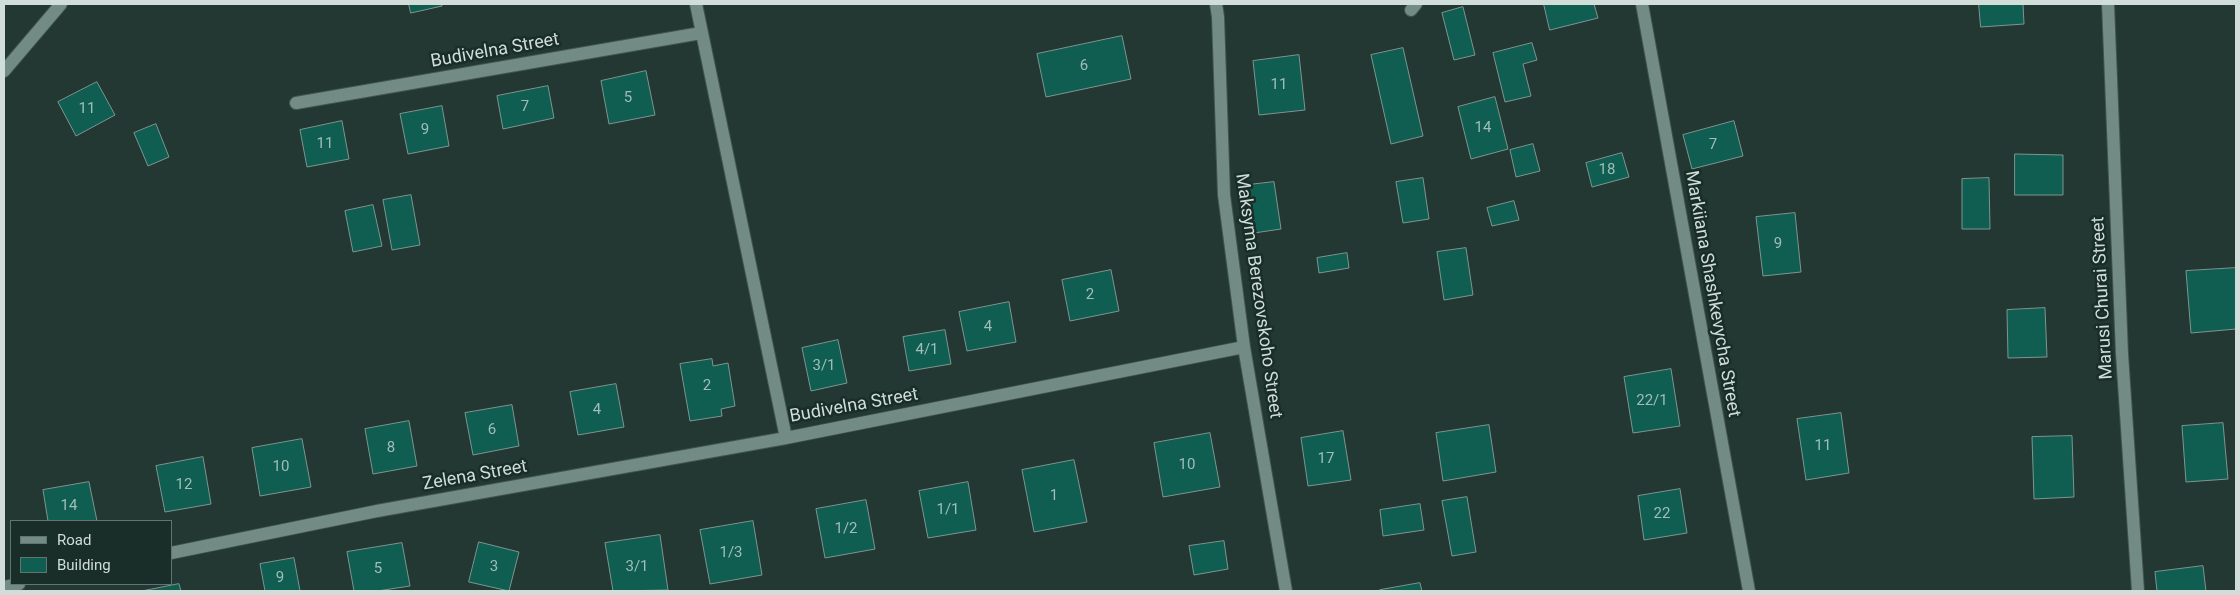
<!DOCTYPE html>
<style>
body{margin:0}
#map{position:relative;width:2240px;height:595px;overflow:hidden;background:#233833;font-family:Roboto,sans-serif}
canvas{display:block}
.frame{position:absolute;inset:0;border:5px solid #d0ddd9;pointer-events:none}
.legend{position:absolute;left:10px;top:520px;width:162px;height:65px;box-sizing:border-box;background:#192e29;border:1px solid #62746f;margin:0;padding:6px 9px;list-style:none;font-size:15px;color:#d0ddd9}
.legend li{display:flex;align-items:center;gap:10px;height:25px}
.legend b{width:25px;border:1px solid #62746f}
</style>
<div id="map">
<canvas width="2240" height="595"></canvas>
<div class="frame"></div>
<ul class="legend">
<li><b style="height:6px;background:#738b85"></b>Road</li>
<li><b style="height:14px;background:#0f5e51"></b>Building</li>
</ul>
</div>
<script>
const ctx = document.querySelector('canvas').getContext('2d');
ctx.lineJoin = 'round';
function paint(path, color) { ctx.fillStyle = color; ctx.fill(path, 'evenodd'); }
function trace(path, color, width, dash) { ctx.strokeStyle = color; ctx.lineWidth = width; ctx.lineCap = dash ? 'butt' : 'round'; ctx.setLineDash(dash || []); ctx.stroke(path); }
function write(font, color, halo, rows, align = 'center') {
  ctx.font = font + ' Roboto,sans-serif'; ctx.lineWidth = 5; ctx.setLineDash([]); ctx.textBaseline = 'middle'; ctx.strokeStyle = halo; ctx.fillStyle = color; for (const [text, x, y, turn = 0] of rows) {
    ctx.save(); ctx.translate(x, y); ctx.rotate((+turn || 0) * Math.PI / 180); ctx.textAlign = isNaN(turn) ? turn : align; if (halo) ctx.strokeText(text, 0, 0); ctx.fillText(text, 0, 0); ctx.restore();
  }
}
const building = new Path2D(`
 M409,4H442V6L411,13Z
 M1544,4H1594L1598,18L1550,30Z
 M1979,4H2023L2024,24L1981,27Z
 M1463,7L1475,55L1454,60L1442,13Z
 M1122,36L1131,79L1046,97L1037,54Z
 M1532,43L1537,60L1523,64L1531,96L1505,102L1493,53Z
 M1403,48L1423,136L1391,144L1371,55Z
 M1299,55L1305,110L1259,115L1253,61Z
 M646,71L655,115L609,124L601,81Z
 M97,82L115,115L76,136L58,102Z
 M548,86L554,118L503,129L497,96Z
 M1495,97L1508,149L1471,159L1458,107Z
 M442,106L449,146L408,154L400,114Z
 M342,121L349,159L307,167L300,130Z
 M1734,121L1743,156L1692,169L1683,135Z
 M156,124L169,157L148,166L134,133Z
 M1533,144L1540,171L1516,177L1510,150Z
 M1622,153L1629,177L1592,187L1586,163Z
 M2015,154L2063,155V195H2015Z
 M1423,178L1429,219L1403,223L1396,182Z
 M1989,178L1990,229H1962V179Z
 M1274,182L1281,229L1254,233L1248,185Z
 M411,195L420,245L392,250L383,200Z
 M1514,201L1519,220L1492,226L1487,208Z
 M373,205L382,246L353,252L345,211Z
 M1795,213L1801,272L1763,276L1756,217Z
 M1466,248L1473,295L1444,300L1437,252Z
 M1347,253L1349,268L1319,273L1317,258Z
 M2236,268V329L2191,333L2186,271Z
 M1111,270L1119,311L1070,321L1062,280Z
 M1009,302L1016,342L967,351L959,312Z
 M2045,308L2047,357L2008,358L2007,310Z
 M945,330L951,364L909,371L903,337Z
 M838,340L847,383L811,391L802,348Z
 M712,359L713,366L728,363L735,406L721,409L722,416L690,421L680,364Z
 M1671,369L1680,426L1633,433L1624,377Z
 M616,384L624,427L578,435L570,392Z
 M512,405L519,446L473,455L465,413Z
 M1841,413L1849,473L1806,480L1797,419Z
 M409,421L417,466L373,474L365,429Z
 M2223,423L2228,479L2186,482L2182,426Z
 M1489,425L1496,472L1443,481L1436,433Z
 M1343,431L1351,480L1308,486L1301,438Z
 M1210,433L1220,487L1163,497L1154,443Z
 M2072,436L2074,497L2034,499L2032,437Z
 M302,439L311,487L260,496L252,448Z
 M203,457L211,504L165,512L156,466Z
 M1074,460L1087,522L1034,532L1022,470Z
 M89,482L97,521H48L43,490Z
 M968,482L976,530L928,538L919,491Z
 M1680,489L1687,533L1644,540L1638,496Z
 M1467,497L1476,552L1452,556L1442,501Z
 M866,500L875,549L825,558L816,509Z
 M1420,504L1424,530L1383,536L1380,510Z
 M753,521L762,575L710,584L700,530Z
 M660,535L668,590L613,591L605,543Z
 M1224,541L1228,569L1194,575L1189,546Z
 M479,542L519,552L509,591L469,582Z
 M402,543L410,586L377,591H354L347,552Z
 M294,558L300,591H265L260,564Z
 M2203,566L2206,591H2157L2155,572Z
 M1420,583L1422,591H1381L1380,590Z
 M179,584L181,591H142Z`);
paint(building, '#0f5e51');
trace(building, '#7d968f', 1);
const minor = new Path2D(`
 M696,4L786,438L1244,347
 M1216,4L1218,17L1224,195L1244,347L1286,591
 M1642,4L1749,591
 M2108,4L2122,354L2138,591
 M1411,10L1416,4
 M4,71L61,4
 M296,103L701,33
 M171,553L377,511L786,438
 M4,587L19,584`);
trace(minor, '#415450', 14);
trace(minor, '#738b85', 12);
write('15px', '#a0bdb7', null, [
 ["6",1084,66],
 ["11",1279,85],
 ["5",628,98],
 ["7",525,107],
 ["11",87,109],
 ["14",1483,128],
 ["9",425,130],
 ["11",325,144],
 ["7",1713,145],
 ["18",1607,170],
 ["9",1778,244],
 ["2",1090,295],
 ["4",988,327],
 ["4/1",927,350],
 ["3/1",824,366],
 ["2",707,386],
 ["22/1",1652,401],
 ["4",597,410],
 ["6",492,430],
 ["11",1823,446],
 ["8",391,448],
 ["17",1326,459],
 ["10",1187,465],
 ["10",281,467],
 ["12",184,485],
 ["1",1054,496],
 ["14",69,506],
 ["1/1",948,510],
 ["22",1662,514],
 ["1/2",846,529],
 ["1/3",731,553],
 ["3",494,567],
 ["3/1",637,567],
 ["5",378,569],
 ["9",280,578]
]);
write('18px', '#d0ddd9', '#192e29', [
 ["Budivelna Street",495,51,-10],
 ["Markiiana Shashkevycha Street",1712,294,80],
 ["Maksyma Berezovskoho Street",1258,296,82],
 ["Marusi Churai Street",2103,298,-93],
 ["Budivelna Street",854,406,-10],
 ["Zelena Street",475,476,-10]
]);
</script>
